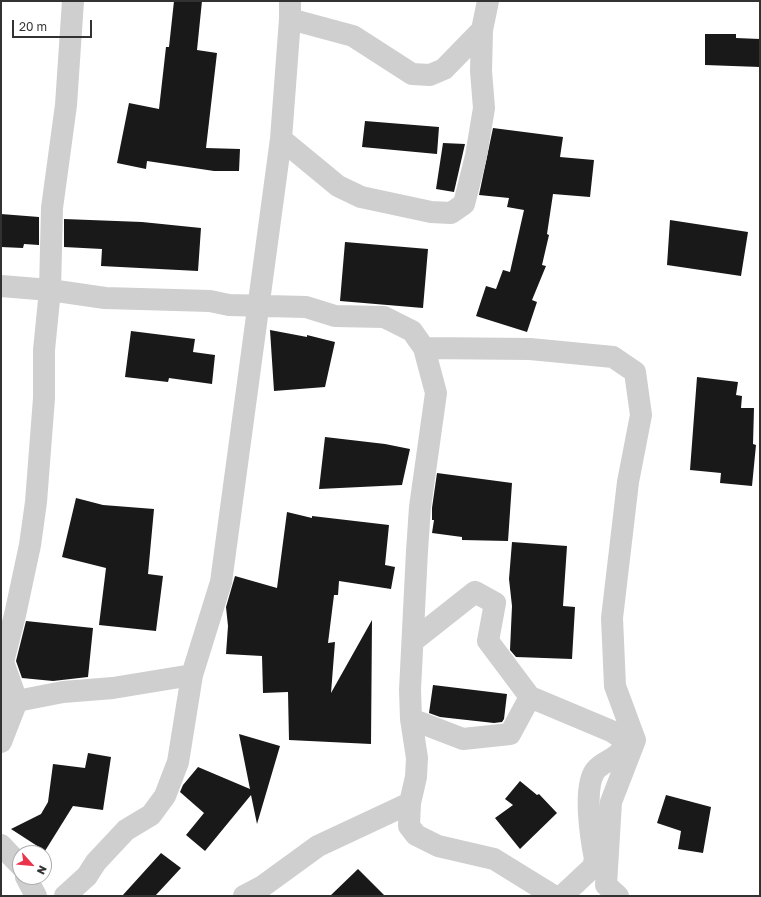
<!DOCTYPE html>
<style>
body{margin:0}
#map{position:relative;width:761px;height:897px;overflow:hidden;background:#fff;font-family:"Golos Text",sans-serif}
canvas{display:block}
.frame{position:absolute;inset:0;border:2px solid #323232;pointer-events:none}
.north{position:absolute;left:12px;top:845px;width:40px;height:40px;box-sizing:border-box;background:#fff;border:1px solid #adadad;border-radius:50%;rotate:117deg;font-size:11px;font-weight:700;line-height:16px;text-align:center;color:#323232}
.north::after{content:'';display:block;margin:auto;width:14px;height:18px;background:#ea344c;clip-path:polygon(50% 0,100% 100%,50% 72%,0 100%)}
.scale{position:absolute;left:12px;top:20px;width:80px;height:18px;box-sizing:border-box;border:2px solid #323232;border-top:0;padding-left:5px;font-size:12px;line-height:14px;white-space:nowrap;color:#323232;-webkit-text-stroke:3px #fff;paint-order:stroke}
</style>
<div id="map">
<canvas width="761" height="897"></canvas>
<div class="frame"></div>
<div class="north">N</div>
<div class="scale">20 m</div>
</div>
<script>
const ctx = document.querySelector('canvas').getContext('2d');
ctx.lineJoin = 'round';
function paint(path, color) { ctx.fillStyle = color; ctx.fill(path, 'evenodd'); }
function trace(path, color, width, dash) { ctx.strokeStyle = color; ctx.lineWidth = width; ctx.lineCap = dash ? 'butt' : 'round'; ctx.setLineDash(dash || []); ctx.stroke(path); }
paint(new Path2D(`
 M174,1H202L197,50L217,53L206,148L240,149L239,171H214L147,161L146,169L117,163L129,103L159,109L166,47H169Z
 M705,34H736V38L760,39V67L705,65Z
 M365,121L439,127L437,154L362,147Z
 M493,128L563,137L560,157L594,160L590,197L553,194L547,234L549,235L542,265L546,266L532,300L537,302L527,332L476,316L486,286L496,289L503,270L510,272L524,210L507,207L509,198L479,195Z
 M443,143L465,144L454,192L436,189Z
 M1,214L39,217V245L24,244L23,248L1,247Z
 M64,219L142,222L201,228L198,271L101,266L102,249L64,247Z
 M670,220L748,232L741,276L667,265Z
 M345,242L428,249L423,308L340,301Z
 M270,330L307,337V335L335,342L325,387L274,391Z
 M131,331L195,339L193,352L215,355L212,384L169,378L168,382L125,377Z
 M697,377L738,382L736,395L742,396L741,408H754L753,444L756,445L752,486L720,483L721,473L690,470Z
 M325,437L385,444L410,449L402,485L319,489Z
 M437,473L512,483L508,541L462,540V537L432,533L434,520H432V508Z
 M76,498L103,505L154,509L148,574L163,576L156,631L99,625L106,568L62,557Z
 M287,512L312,518V516L389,525L385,565L395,567L391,589L339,581L338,595H334L328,643L335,642L331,693L372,620L371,744L289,740L288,692L263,693L262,656L226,654L228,626L226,607L235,576L277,588Z
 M512,542L567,546L563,606L575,607L572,659L516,657L510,650L512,606L509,579Z
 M26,621L93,628L88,677L53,681L22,678L16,661Z
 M433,685L507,694L504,719L502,722L494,723L440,717L429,713Z
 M239,734L280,746L257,824L251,795L205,851L186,835L204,813L180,792L183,785L198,767L250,789Z
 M88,753L111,757L103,810L73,806L45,851L11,829L41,814L48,802L53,764L85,768Z
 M520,781L537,795L539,794L557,813L520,849L495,818L513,805L505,799Z
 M666,795L711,807L703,853L678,849L681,831L657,823Z
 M161,853L181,868L155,896H122Z
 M358,869L385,896H330Z`), '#191919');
trace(new Path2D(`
 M290,19L353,36L412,74L430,75L444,69L482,30L488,1
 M281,139L338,186L361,197L431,212L451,213L464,204L476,156L484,108L481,71L482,30
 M1,286L50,290L105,298L210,301L229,305L306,307L335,316L384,317L412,331L424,348L436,393L420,507L417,551L410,690L411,719L417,758L416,777L410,803L409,826L416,835L438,846L494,859L554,896
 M424,348L530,349L613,357L635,372L641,415L628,482L612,618L615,686L635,740L611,802L606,885L618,896
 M413,641L475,592L495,603L488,641L530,697
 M1,699L17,701L63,692L113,688L192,675
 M411,719L463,739L510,734L530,697L611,731C617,735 625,739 623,747C619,759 602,761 595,771C583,788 591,839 595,859L593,867L562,896
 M1,742L17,701L3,662L15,615L30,545L36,502L44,398V350L50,290L52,208L66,105L73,1
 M1,845L20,865
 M26,877L36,896
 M65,896L87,876L96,862L126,830L151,815L165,796L178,762L192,675L221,582L281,139L290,19V1
 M244,896L263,886L318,846L410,803`), '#cfcfcf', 22);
</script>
